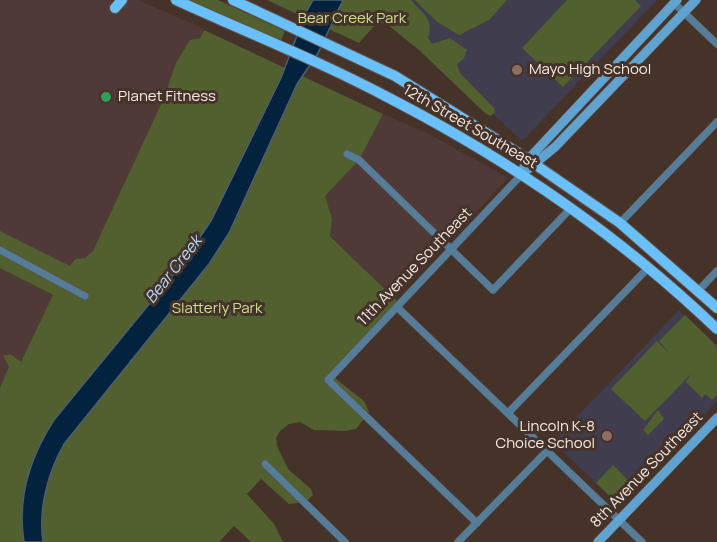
<!DOCTYPE html>
<style>
body{margin:0}
canvas{display:block;background:#45332a}
</style>
<canvas width="717" height="542"></canvas>
<script>
const ctx = document.querySelector('canvas').getContext('2d');
ctx.lineJoin = 'round';
function paint(path, color) { ctx.fillStyle = color; ctx.fill(path, 'evenodd'); }
function trace(path, color, width, dash) { ctx.strokeStyle = color; ctx.lineWidth = width; ctx.lineCap = dash ? 'butt' : 'round'; ctx.setLineDash(dash || []); ctx.stroke(path); }
function write(font, color, halo, rows, align = 'center') {
  ctx.font = font + ' Manrope,sans-serif'; ctx.lineWidth = 6; ctx.setLineDash([]); ctx.textBaseline = 'middle'; ctx.strokeStyle = halo; ctx.fillStyle = color; for (const [text, x, y, turn = 0] of rows) {
    ctx.save(); ctx.translate(x, y); ctx.rotate((+turn || 0) * Math.PI / 180); ctx.textAlign = isNaN(turn) ? turn : align; if (halo) ctx.strokeText(text, 0, 0); ctx.fillText(text, 0, 0); ctx.restore();
  }
}
paint(new Path2D(`
 M0,0H138L204,29L91,277L0,232Z
 M383,114L431,135L508,178L394,299L330,235L325,196L359,160Z
 M0,268L53,295L0,410Z`), '#4f3a37');
paint(new Path2D(`
 M369,0H657L522,141Z
 M679,310L717,346V401L618,504L553,442Z`), '#403d4f');
paint(new Path2D(`
 M189,0H218L285,31L281,40L275,39Z
 M267,0H411C422,13 435,20 428,38L432,44L450,38L467,50L464,58L457,64L460,73L494,108L495,113L490,116L485,113L419,50L388,25L381,23L375,25L359,43Z
 M415,0H507L489,20L459,35L437,22Z
 M567,0H635L641,6L563,87L522,48Z
 M204,30L383,114L359,160L325,196L332,219L330,236L401,305L336,371V379L364,401L369,412L356,429L346,431L314,430L300,422L289,424L280,431L276,438L277,446L288,469L311,489L313,495L306,502L289,504L261,479L247,494L274,524L283,542H251L234,526L219,542H0V388L9,367L3,355H12L21,362L53,295L0,268V231L70,266L75,259L85,258L93,251L164,98L176,63L190,40L200,38Z
 M685,315L717,346V395L712,400L705,394L702,398L686,382L691,374L645,421L611,389L657,341L670,354L659,341Z
 M658,410L664,419L648,435L643,430Z
 M613,465L635,487L618,504L596,483Z`), '#525f2f');
const water = new Path2D(`
 M313,0H343L318,53L297,84L229,233L209,264L64,444C48,472 38,509 43,542H24C17,498 30,457 54,420L178,269L211,221L281,78L306,12Z`);
paint(water, '#03223d');
trace(water, '#4c5e6f', 1.5);
const street = new Path2D(`
 M674,3L717,44
 M347,154L359,160L493,290L571,208
 M620,223L717,122
 M0,250L85,296
 M699,290L717,271
 M398,308L642,542
 M509,412L649,267
 M265,464L345,542
 M477,523L328,380L522,174
 M458,542L548,450`);
const secondary = new Path2D(`
 M522,174L555,147L696,0
 M522,174L525,163L534,153L677,0
 M598,542L717,418`);
const primary = new Path2D(`
 M176,0C248,33 322,62 391,99C511,161 620,236 717,329
 M233,0L395,76L520,154L620,223L717,308
 M115,8L122,0`);
trace(street, '#615048', 8);
trace(secondary, '#615048', 10);
trace(primary, '#615048', 12);
trace(street, '#557d99', 7);
trace(secondary, '#61a3d0', 9);
trace(primary, '#69c0fa', 10);
for (const [x, y, r, color] of [
 [517,70,6,"#8d6e63"],
 [106,97,6,"#2e9e5b"],
 [607,436,6,"#8d6e63"]
]) { const dot = new Path2D(); dot.arc(x, y, r, 0, 2 * Math.PI); ctx.fillStyle = color; ctx.fill(dot); trace(dot, '#45332a', 2); }
write('15px', '#c9df8d', '#45332a', [
 ["Bear Creek Park",352,19],
 ["Slatterly Park",217,309]
]);
write('15px', '#f6eae4', '#45332a', [
 ["Mayo High School",529,70],
 ["Planet Fitness",118,97],
 ["Lincoln K-8",595,427,"right"],
 ["Choice School",595,444,"right"]
], 'left');
write('15px', '#f6eae4', '#45332a', [
 ["12th Street Southeast",470,127,30],
 ["11th Avenue Southeast",415,267,-46],
 ["8th Avenue Southeast",647,470,-46]
]);
write('italic 16px', '#b4d9fe', '#45332a', [
 ["Bear Creek",174,270,-52]
]);
</script>
